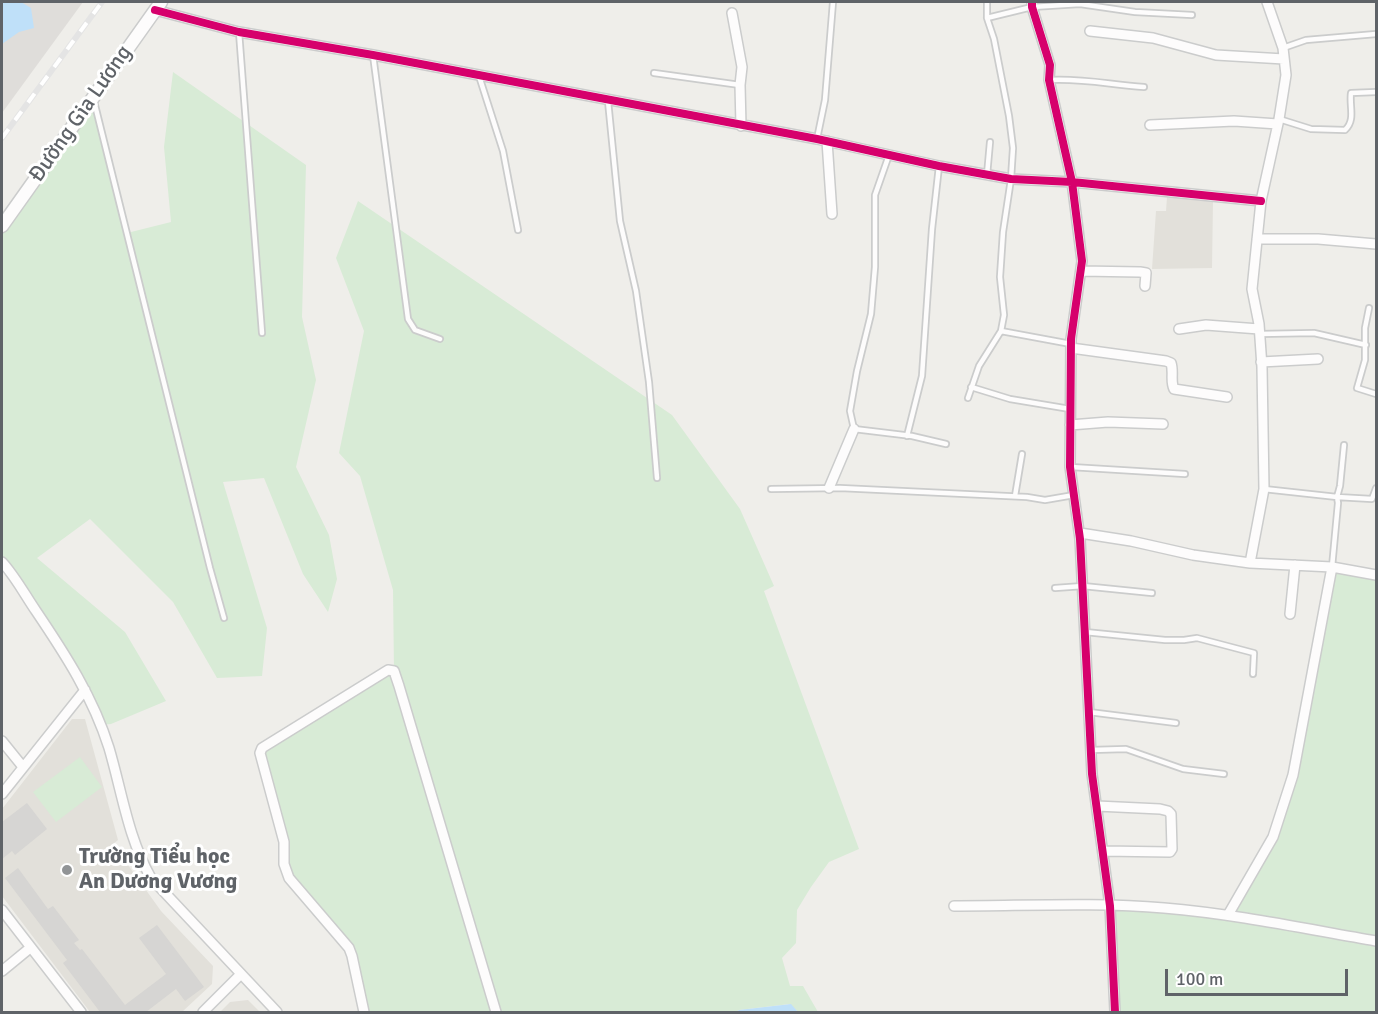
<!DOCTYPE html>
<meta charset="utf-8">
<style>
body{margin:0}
#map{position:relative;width:1378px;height:1014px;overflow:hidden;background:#efeeea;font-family:Signika,sans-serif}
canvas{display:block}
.frame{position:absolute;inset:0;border:3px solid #5f6368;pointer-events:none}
.scale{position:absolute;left:1165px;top:969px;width:183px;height:27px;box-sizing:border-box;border:3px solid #5f6368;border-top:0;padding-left:8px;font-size:18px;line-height:21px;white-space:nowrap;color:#5f6368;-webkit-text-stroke:4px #fff;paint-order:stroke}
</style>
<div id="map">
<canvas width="1378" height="1014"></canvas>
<div class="frame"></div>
<div class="scale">100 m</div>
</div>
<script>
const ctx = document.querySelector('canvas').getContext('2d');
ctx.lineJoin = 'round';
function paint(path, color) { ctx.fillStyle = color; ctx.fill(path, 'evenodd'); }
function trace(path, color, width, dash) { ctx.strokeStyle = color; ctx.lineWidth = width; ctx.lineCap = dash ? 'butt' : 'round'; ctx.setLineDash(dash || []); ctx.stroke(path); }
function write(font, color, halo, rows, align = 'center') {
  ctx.font = font + ' Signika,sans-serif'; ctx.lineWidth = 6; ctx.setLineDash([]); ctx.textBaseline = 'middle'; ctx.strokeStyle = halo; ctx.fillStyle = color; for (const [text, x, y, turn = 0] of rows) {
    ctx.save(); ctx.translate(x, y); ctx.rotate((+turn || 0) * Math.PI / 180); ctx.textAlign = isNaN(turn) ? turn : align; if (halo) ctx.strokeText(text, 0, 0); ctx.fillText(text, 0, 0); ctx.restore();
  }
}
paint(new Path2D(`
 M2,2H83L2,113Z`), '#dfddda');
paint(new Path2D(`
 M1167,197L1213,201L1212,268L1152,269L1156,211H1166Z
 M72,719H85L118,840L113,844L161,911L213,966L212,984L182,1012H90L2,896V809Z
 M248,1000L260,1012H220L230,1002Z`), '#e2e0da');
paint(new Path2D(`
 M173,72L306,165L302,317L316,380L296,467L329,535L337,579L328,612L303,574L264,478L223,482L267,628L262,676L217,678L173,602L90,519L37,558L125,632L166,701L111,724L101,725L85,690L2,562V226L93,95L127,233L171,222L164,147Z
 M358,201L672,415L740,509L774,586L764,591L859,849L829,862L811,887L797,910L796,943L782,958L790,986H803L818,1012H798L790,1004L739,1010L736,1012H363L349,948L285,870L284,842L260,753L394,671L393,590L360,476L339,453L364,331L336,258Z
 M1332,567L1376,576V1012H1115L1110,906L1228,915L1273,837L1293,775Z
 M80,757L102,787L56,822L33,792Z`), '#d8ebd6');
paint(new Path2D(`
 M2,2H21L31,8L34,28L19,32L2,44Z
 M791,1004L798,1012H736L739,1010Z`), '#bfe0f9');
paint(new Path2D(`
 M27,803L47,829L15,855L12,851L2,859V822Z
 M18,868L48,909L53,906L79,940L74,943L80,950L82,949L125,1005L166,974L139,938L157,925L204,987L185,1001L176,989L146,1012H100L63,963L67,960L5,878Z`), '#d6d5d3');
const service = new Path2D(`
 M987,18L1032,7L1080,4L1135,12L1192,15
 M239,32L262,333
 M1283,48L1306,40L1376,34
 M373,55L408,319L415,330L440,339
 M654,73L740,85
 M479,76L503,151L518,230
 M1049,80C1084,78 1111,85 1144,87
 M94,101L210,568L224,618
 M608,101L620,221L636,291L649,382L657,478
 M1279,119L1311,129L1345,130C1356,120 1349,106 1351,93L1376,92
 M817,139L825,100L833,2
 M889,155L875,195V267L871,314L857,371L850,411L854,429L912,436L946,444
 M987,175L990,142
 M1369,308L1365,328V360L1357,388L1376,394
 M1001,331L1071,344
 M1259,334L1314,333L1366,345
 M971,387L1010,399L1070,409
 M968,398L979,366L1001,331L1004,315L1000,277L1003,232L1011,179L1013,148L1009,116L994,39L987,18V2
 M907,436L922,376L932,229L939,166
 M1344,445L1340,486L1337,497L1372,499L1376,488
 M1071,467L1185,474
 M771,489L840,488L1027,497L1045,500L1074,495
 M1264,489L1337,497L1338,503L1332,567
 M1015,496L1022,454
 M1055,588L1083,586L1152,593
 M1085,632L1165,640H1184L1197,638L1254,653L1253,674
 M1089,712L1176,723
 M1091,750L1126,749L1183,769L1224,774`);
const minor = new Path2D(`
 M1032,2V7L1050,65L1049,80L1072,182L1082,261L1071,339L1070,467L1080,539L1092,774L1110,906L1115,1012
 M155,10L239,32L373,55L817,139L939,166L1011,179L1072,182L1261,201
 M732,13L742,67L740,85L741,126
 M1090,31L1153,38L1216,55L1284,59
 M1150,125L1234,121L1278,124
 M827,141L832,214
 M1257,239H1318L1376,244
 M1081,271L1140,272L1146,273L1145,286
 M1179,329L1206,325L1259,329
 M1071,348L1166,361L1171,363C1174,372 1170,381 1174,389L1227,397
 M1261,362L1318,359
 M1070,425L1108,422L1163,424
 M829,488L854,429
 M1080,533L1131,541L1193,555L1250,563L1332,567L1376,575
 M2,562C15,576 25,595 36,611C65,654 93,697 109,748C122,792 128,838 151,878L277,1012
 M1250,563L1264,489L1262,367L1259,324L1252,289L1261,201L1279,119L1286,75L1283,48L1267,2
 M1290,614L1295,565
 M2,741L23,767
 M2,794L85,690
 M1097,806L1160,809L1168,811L1171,814L1172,849L1170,852L1103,851
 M954,906C1024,906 1095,902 1164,908C1236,914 1306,929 1376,941
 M2,910L81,1012
 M1228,915L1273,837L1293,775L1332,567
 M2,971L30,948
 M203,1012L240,975
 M364,1012L352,956L349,948L289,878L284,864V842L260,753L262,748L388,670L394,671L399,686L496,1012`);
const tertiary = new Path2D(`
 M2,226L161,2`);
trace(service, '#cbcccc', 8);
trace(minor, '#cbcccc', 12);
trace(tertiary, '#cbcccc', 15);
trace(service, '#fdfcfc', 4.5);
trace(minor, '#fdfcfc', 9);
trace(tertiary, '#fdfcfc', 12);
const rail = new Path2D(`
 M2,138L102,2`);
trace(rail, '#e4e4e4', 6);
trace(rail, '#fff', 4, [11]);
trace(new Path2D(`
 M1032,2V7L1050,65L1049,80L1072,182L1082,261L1071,339L1070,467L1080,539L1092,774L1110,906L1115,1012
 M155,10L239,32L373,55L817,139L939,166L1011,179L1072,182L1261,201`), '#d6006c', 8);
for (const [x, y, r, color] of [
 [67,870,6,"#919496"]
]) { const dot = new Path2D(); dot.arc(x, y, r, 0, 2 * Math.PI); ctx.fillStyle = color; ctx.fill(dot); trace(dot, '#fff', 2); }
write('22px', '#5f6368', '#fff', [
 ["Đường Gia Lương",81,114,-55]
]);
write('bold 22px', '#5f6368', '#fff', [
 ["Trường Tiểu học",79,857],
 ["An Dương Vương",79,882]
], 'left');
</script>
